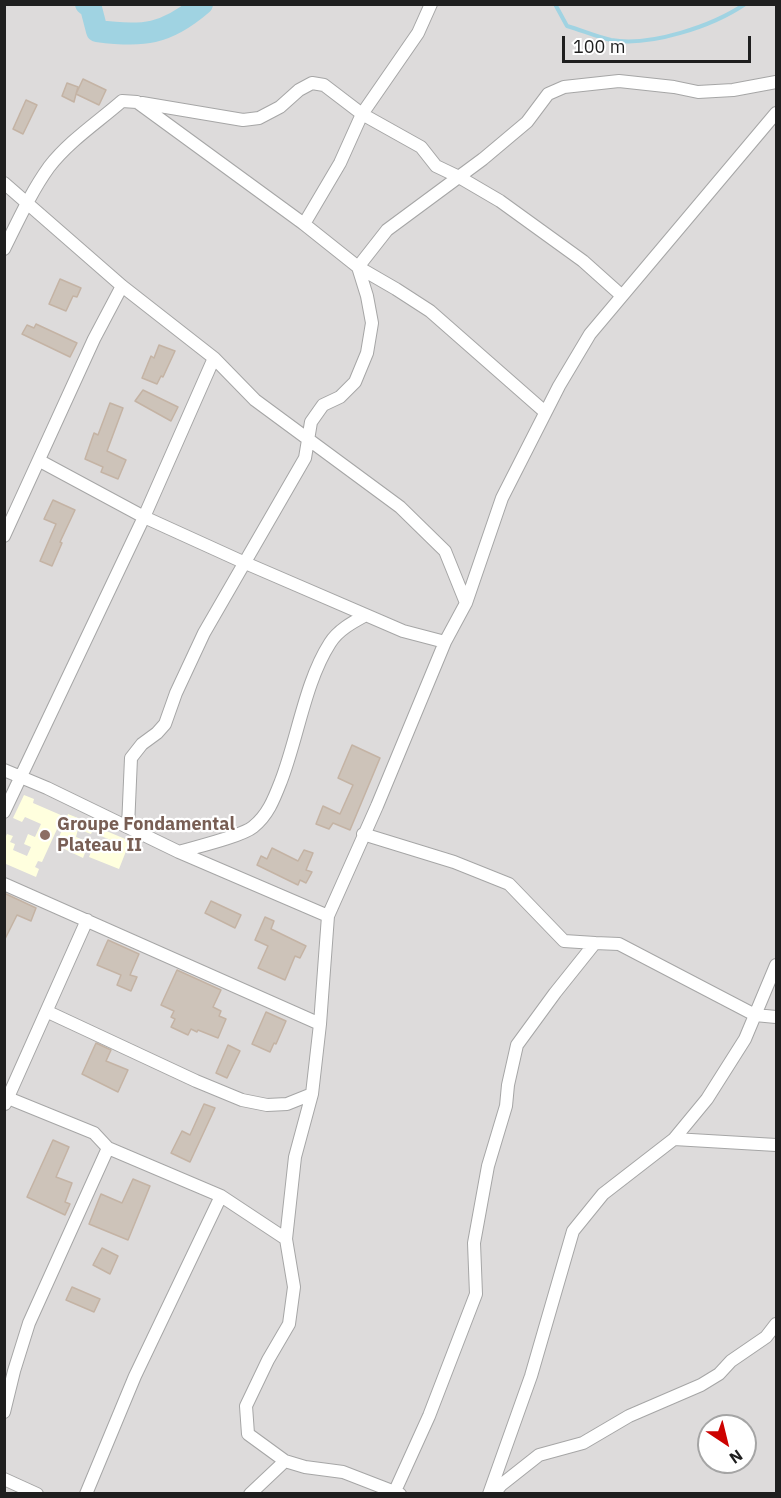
<!DOCTYPE html>
<style>
body{margin:0}
#map{position:relative;width:781px;height:1498px;overflow:hidden;background:#f0ece4;font-family:"IBM Plex Sans",sans-serif}
canvas{display:block}
.frame{position:absolute;inset:0;border:6px solid #1f1f1f;pointer-events:none}
.north{position:absolute;left:697px;top:1414px;width:60px;height:60px;box-sizing:border-box;background:#fff;border:2px solid #a5a5a5;border-radius:50%;rotate:145deg;font-size:16px;font-weight:700;line-height:24px;text-align:center;color:#1f1f1f}
.north::after{content:'';display:block;margin:auto;width:21px;height:27px;background:#cd0200;clip-path:polygon(50% 0,100% 100%,50% 72%,0 100%)}
.scale{position:absolute;left:562px;top:36px;width:189px;height:27px;box-sizing:border-box;border:3px solid #1f1f1f;border-top:0;padding-left:8px;font-size:18px;line-height:21px;white-space:nowrap;color:#1f1f1f;-webkit-text-stroke:4px #fff;paint-order:stroke}
</style>
<div id="map">
<canvas width="781" height="1498"></canvas>
<div class="frame"></div>
<div class="north">N</div>
<div class="scale">100 m</div>
</div>
<script>
const ctx = document.querySelector('canvas').getContext('2d');
ctx.lineJoin = 'round';
function paint(path, color) { ctx.fillStyle = color; ctx.fill(path, 'evenodd'); }
function trace(path, color, width, dash) { ctx.strokeStyle = color; ctx.lineWidth = width; ctx.lineCap = dash ? 'butt' : 'round'; ctx.setLineDash(dash || []); ctx.stroke(path); }
function write(font, color, halo, rows, align = 'center') {
  ctx.font = font + ' "IBM Plex Sans",sans-serif'; ctx.lineWidth = 4.5; ctx.setLineDash([]); ctx.textBaseline = 'middle'; ctx.strokeStyle = halo; ctx.fillStyle = color; for (const [text, x, y, turn = 0] of rows) {
    ctx.save(); ctx.translate(x, y); ctx.rotate((+turn || 0) * Math.PI / 180); ctx.textAlign = isNaN(turn) ? turn : align; if (halo) ctx.strokeText(text, 0, 0); ctx.fillText(text, 0, 0); ctx.restore();
  }
}
paint(new Path2D(`
 M5,5H776V1493L5,1494ZM709,1426H745V1462H709Z`), '#dddbdb');
paint(new Path2D(`
 M24,795L34,799L33,803L63,816L42,862L38,861L35,867L39,869L36,877L6,864L5,866V838L7,834L13,836L10,842L15,844L13,850L27,856L31,847L24,844L28,834L35,837L41,824L25,817L22,822L13,818Z
 M68,814L95,825L91,834L78,829L76,837L109,850L113,841L101,836L104,830L130,841L119,869L89,857L92,849L87,848L83,858L56,845Z`), '#ffffde');
trace(new Path2D(`
 M555,4L567,26C581,30 597,37 611,40C650,47 713,26 745,4`), '#a0d3e2', 4);
trace(new Path2D(`
 M86,4L91,8L97,31C143,37 166,35 202,4`), '#a0d3e2', 22);
const building = new Path2D(`
 M83,79L106,90L99,105L76,94L74,102L62,96L67,83L78,87L76,94Z
 M26,100L37,105L23,134L13,129Z
 M60,279L81,288L77,297L73,296L66,311L49,304Z
 M36,324L77,343L70,357L22,334L27,325L34,328Z
 M159,345L175,351L163,377L161,376L157,384L142,378L151,356L154,358Z
 M143,390L178,407L171,421L135,401Z
 M110,403L123,408L107,451L126,460L118,479L101,472L103,467L85,459L94,433L98,435Z
 M53,500L75,510L60,542L62,543L52,566L40,561L56,524L44,519Z
 M352,745L380,758L350,830L333,823L329,829L316,824L323,806L340,814L353,785L338,778Z
 M272,848L298,861L304,850L313,853L306,870L312,872L306,883L300,880L298,885L257,865L261,856L267,859Z
 M4,893L36,908L31,921L17,915L4,941Z
 M211,901L241,915L235,928L205,913Z
 M265,917L274,921L271,929L306,946L300,958L295,956L285,980L258,968L268,946L255,940Z
 M108,940L139,954L130,975L137,977L131,991L117,985L121,975L97,965Z
 M177,970L221,990L213,1007L221,1011L219,1016L226,1019L218,1038L198,1030L197,1032L191,1029L188,1035L171,1027L175,1019L171,1017L174,1011L161,1005Z
 M266,1012L286,1021L276,1044L274,1043L270,1052L252,1044Z
 M96,1043L111,1050L106,1061L128,1070L118,1092L82,1074Z
 M228,1045L240,1051L227,1078L216,1073Z
 M204,1104L215,1108L190,1162L171,1153L182,1131L190,1135Z
 M53,1140L69,1147L56,1177L72,1183L65,1202L70,1204L65,1215L27,1197Z
 M133,1179L150,1186L128,1240L89,1224L101,1194L122,1203Z
 M102,1248L118,1256L110,1274L93,1265Z
 M72,1287L100,1299L94,1312L66,1300Z`);
paint(building, '#cdc3b9');
trace(building, '#c4b3a4', 1.5);
const street = new Path2D(`
 M142,103L243,120L259,118L280,107L299,90L312,83L324,85L362,114L421,147L436,166L459,177L500,201L583,261L621,295
 M4,183L122,286L214,358L255,400L400,507L445,551L466,603
 M304,224L340,163L362,114L418,33L431,4
 M4,249C18,221 31,192 49,167C69,141 98,122 122,101L137,102L304,224L358,267L396,289L430,311L545,412
 M40,461L144,517L243,562L403,631L445,642
 M4,536L94,339L122,286
 M4,770L47,788L179,852L328,916
 M4,812L144,517L214,358
 M128,827L131,758L142,744L157,733L165,724L176,693L204,633L305,458L311,422L323,405L340,397L355,382L367,353L372,323L367,296L358,267L387,230L483,159L527,122L548,94L564,87L619,81L674,87L698,92L733,90L776,82
 M363,834L454,862L509,884L564,941L595,943
 M179,852C196,847 242,836 253,827C268,815 274,799 281,781C298,737 305,682 330,643C338,630 353,622 366,615
 M4,884L320,1024
 M48,1012L196,1081L242,1100L267,1105L287,1104L312,1094
 M8,1098L94,1133L108,1148L221,1196L286,1239
 M5,1104L87,920
 M674,1139L776,1145
 M4,1412L14,1371L29,1323L108,1148
 M4,1479L37,1494
 M395,1491L429,1416L476,1294L474,1243L488,1166L506,1106L508,1085L517,1045L555,993L595,943L619,944L755,1015L776,1017
 M86,1494L135,1376L221,1196
 M250,1494L285,1461
 M400,1494L343,1472L305,1467L285,1461L248,1434L246,1406L268,1360L289,1324L294,1287L286,1239L295,1157L312,1094L320,1024L328,916L377,806L445,642L466,603L502,498L559,386L590,334L776,113
 M489,1494L531,1376L573,1231L603,1194L674,1139L707,1099L745,1039L776,965
 M494,1494L501,1485L539,1455L583,1443L629,1416L701,1385L719,1374L731,1361L766,1337L776,1324`);
trace(street, '#a6a6a6', 14);
trace(street, '#fff', 12);
for (const [x, y, r, color] of [
 [45,835,6,"#8d6e63"]
]) { const dot = new Path2D(); dot.arc(x, y, r, 0, 2 * Math.PI); ctx.fillStyle = color; ctx.fill(dot); trace(dot, '#fff', 2); }
write('bold 18px', '#785e54', '#fff', [
 ["Groupe Fondamental",57,825],
 ["Plateau II",57,846]
], 'left');
</script>
